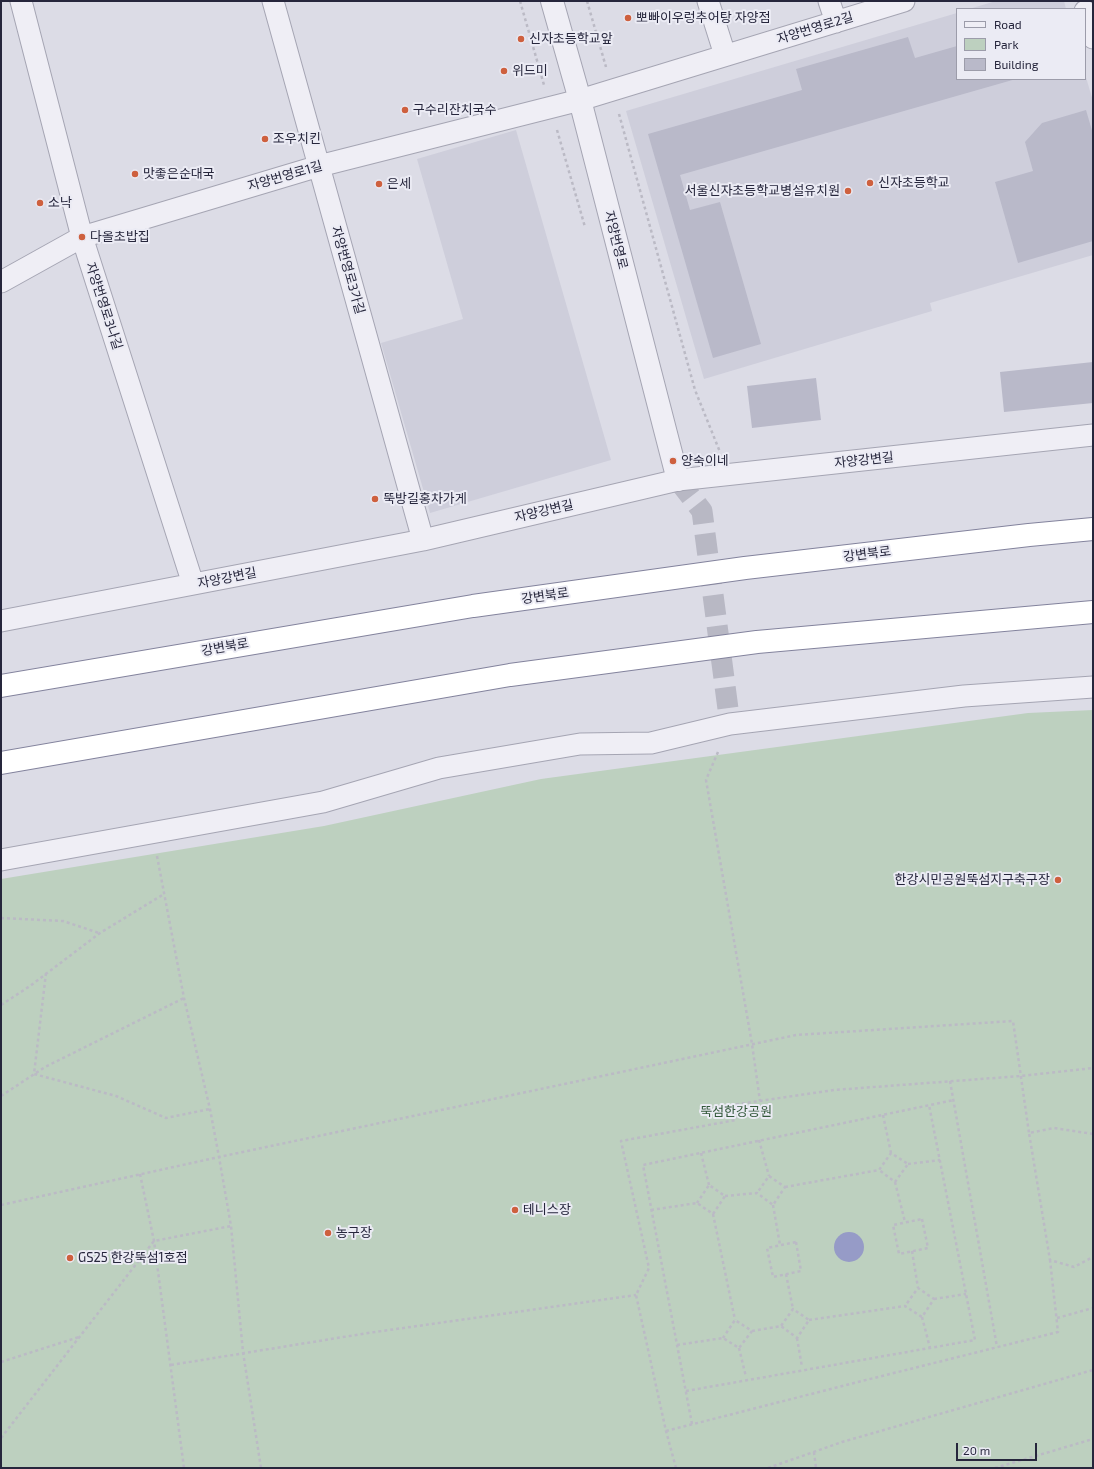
<!DOCTYPE html>
<meta charset="utf-8">
<style>
body{margin:0}
#map{position:relative;width:1094px;height:1469px;overflow:hidden;background:#dcdce6;font-family:"Exo 2",sans-serif}
canvas{display:block}
.frame{position:absolute;inset:0;border:2px solid #26263c;pointer-events:none}
.legend{position:absolute;left:956px;top:8px;width:130px;height:72px;box-sizing:border-box;background:#ebebf4;border:1px solid #9c9caa;margin:0;padding:5px 7px;list-style:none;font-size:12px;color:#26263c}
.legend li{display:flex;align-items:center;gap:8px;height:20px}
.legend b{width:20px;border:1px solid #9c9caa}
.scale{position:absolute;left:956px;top:1443px;width:81px;height:18px;box-sizing:border-box;border:2px solid #26263c;border-top:0;padding-left:5px;font-size:12px;line-height:14px;white-space:nowrap;color:#26263c;-webkit-text-stroke:3px #ebebf4;paint-order:stroke}
</style>
<div id="map">
<canvas width="1094" height="1469"></canvas>
<div class="frame"></div>
<ul class="legend">
<li><b style="height:5px;background:#efeef5"></b>Road</li>
<li><b style="height:11px;background:#bdd0bf"></b>Park</li>
<li><b style="height:11px;background:#b9b9c9"></b>Building</li>
</ul>
<div class="scale">20 m</div>
</div>
<script>
const ctx = document.querySelector('canvas').getContext('2d');
ctx.lineJoin = 'round';
function paint(path, color) { ctx.fillStyle = color; ctx.fill(path, 'evenodd'); }
function trace(path, color, width, dash) { ctx.strokeStyle = color; ctx.lineWidth = width; ctx.lineCap = dash ? 'butt' : 'round'; ctx.setLineDash(dash || []); ctx.stroke(path); }
function write(font, color, halo, rows, align = 'center') {
  ctx.font = font + ' "Exo 2","Noto Sans KR",sans-serif'; ctx.lineWidth = 4; ctx.setLineDash([]); ctx.textBaseline = 'middle'; ctx.strokeStyle = halo; ctx.fillStyle = color; for (const [text, x, y, turn = 0] of rows) {
    ctx.save(); ctx.translate(x, y); ctx.rotate((+turn || 0) * Math.PI / 180); ctx.textAlign = isNaN(turn) ? turn : align; if (halo) ctx.strokeText(text, 0, 0); ctx.fillText(text, 0, 0); ctx.restore();
  }
}
paint(new Path2D(`
 M996,1H1064L1066,9H969Z
 M957,13V79H1085V74L1093,101V255L930,303L932,311L704,379L626,111Z
 M516,130L611,460L430,513L381,343L463,319L417,159Z`), '#cecedb');
paint(new Path2D(`
 M1093,710V1468H1V879L324,826L541,779L1028,713Z`), '#bdd0bf');
paint(new Path2D(`
 M834 1247a15 15 0 1 1 30 0a15 15 0 1 1-30 0Z`), '#969bc7');
paint(new Path2D(`
 M908,37L915,58L957,46V79H1016L680,175L690,210L720,202L761,344L713,358L648,134L802,90L796,69Z
 M1086,110L1093,134V241L1018,263L995,182L1033,171L1025,142L1042,123Z
 M1093,362V403L1004,412L1000,372Z
 M816,378L821,420L752,428L747,386Z`), '#b9b9c9');
trace(new Path2D(`
 M678,480L702,511L730,724`), '#b8b8c4', 21, [21, 10]);
const minor = new Path2D(`
 M21,1L82,237L193,584
 M273,1L423,540
 M708,1L725,55
 M829,1L836,22
 M1085,11L1093,38
 M1,282L82,237L319,166L580,100L904,1
 M1,621L423,540L678,480L1093,435
 M1,860L323,802L439,768L580,744L651,743L730,724L964,696L1093,687`);
const tertiary = new Path2D(`
 M552,1L580,100L678,480`);
const trunk = new Path2D(`
 M1,686L473,606L745,568L1029,535L1093,529
 M1,763L510,675L757,642L1093,612`);
trace(minor, '#a5a5b3', 23);
trace(tertiary, '#a5a5b3', 24);
trace(trunk, '#83839d', 24);
trace(new Path2D(`
 M520,1L544,85
 M587,1L606,67
 M619,114L695,390L720,452
 M557,130L585,227
 M718,752L706,780L752,1044L760,1101
 M157,856L184,998L210,1109L219,1157L231,1226L243,1352L261,1468
 M1,918L63,921L99,933
 M46,973L34,1074L116,1096L166,1118L210,1109
 M1,1005L30,986L100,933L164,894
 M950,1081L997,1347
 M1,1096L45,1067L184,998
 M883,1115L891,1153
 M1093,1134L1054,1128L1029,1133L1050,1260L1074,1267L1093,1257
 M759,1140L769,1176
 M701,1153L709,1185
 M908,1164L940,1160
 M140,1174L154,1241L184,1468
 M895,1182L905,1222
 M785,1187L879,1170L891,1153L908,1164L895,1182L879,1170
 M725,1196L757,1193L773,1205L785,1187L769,1176L757,1193
 M1,1205L219,1157L796,1035L1013,1021L1029,1133
 M773,1205L780,1245
 M651,1210L697,1203L713,1214L725,1196L709,1185L697,1203
 M713,1214L735,1320
 M922,1219L928,1248L899,1254L893,1225Z
 M796,1242L801,1271L773,1277L767,1248Z
 M912,1251L918,1288
 M786,1274L793,1309
 M934,1299L966,1294
 M922,1317L930,1348
 M1057,1318L1093,1308
 M809,1320L905,1306L922,1317L934,1299L918,1288L905,1306
 M752,1331L781,1326L797,1338L809,1320L793,1309L781,1326
 M797,1338L802,1367
 M677,1345L723,1338L739,1348L752,1331L735,1320L723,1338
 M739,1348L746,1377
 M1,1362L79,1337
 M171,1365L368,1333L636,1295
 M686,1391L975,1340L929,1105
 M692,1424L643,1165L954,1100
 M666,1431L862,1381L1058,1332L1050,1260
 M1,1438L154,1241L231,1226
 M814,1452L816,1468
 M676,1468L666,1431L636,1295L649,1268L621,1141L736,1120L732,1105L834,1090L1021,1076L1093,1068
 M768,1468L842,1442L1093,1370
 M995,1468L1093,1439`), '#bbbac5', 2.5, [3, 3]);
trace(minor, '#efeef5', 21);
trace(tertiary, '#efeef5', 22);
trace(trunk, '#fff', 22);
for (const [x, y, r, color] of [
 [628,18,4,"#ce603e"],
 [521,39,4,"#ce603e"],
 [504,71,4,"#ce603e"],
 [405,110,4,"#ce603e"],
 [265,139,4,"#ce603e"],
 [135,174,4,"#ce603e"],
 [870,183,4,"#ce603e"],
 [379,184,4,"#ce603e"],
 [848,191,4,"#ce603e"],
 [40,203,4,"#ce603e"],
 [82,237,4,"#ce603e"],
 [673,461,4,"#ce603e"],
 [375,499,4,"#ce603e"],
 [1058,880,4,"#ce603e"],
 [515,1210,4,"#ce603e"],
 [328,1233,4,"#ce603e"],
 [70,1258,4,"#ce603e"]
]) { const dot = new Path2D(); dot.arc(x, y, r, 0, 2 * Math.PI); ctx.fillStyle = color; ctx.fill(dot); trace(dot, '#ebebf4', 1.5); }
write('13px', '#26263c', '#ebebf4', [
 ["뽀빠이우렁추어탕 자양점",636,18],
 ["신자초등학교앞",529,39],
 ["위드미",512,71],
 ["구수리잔치국수",413,110],
 ["조우치킨",273,139],
 ["맛좋은순대국",143,174],
 ["신자초등학교",878,183],
 ["은세",387,184],
 ["서울신자초등학교병설유치원",840,191,"right"],
 ["소낙",48,203],
 ["다올초밥집",90,237],
 ["양숙이네",681,461],
 ["뚝방길홍차가게",383,499],
 ["한강시민공원뚝섬지구축구장",1050,880,"right"],
 ["테니스장",523,1210],
 ["농구장",336,1233],
 ["GS25 한강뚝섬1호점",78,1258]
], 'left');
write('13px', '#26263c', '#ebebf4', [
 ["자양번영로2길",815,28,-17],
 ["자양번영로1길",285,176,-16],
 ["자양번영로",616,240,76],
 ["자양번영로3가길",348,270,74],
 ["자양번영로3나길",104,306,72],
 ["자양강변길",864,460,-6],
 ["자양강변길",544,511,-13],
 ["강변북로",867,554,-7],
 ["자양강변길",227,578,-11],
 ["강변북로",545,596,-8],
 ["강변북로",225,647,-10]
]);
write('13px', '#33583a', '#ebebf4', [
 ["뚝섬한강공원",736,1112]
]);
</script>
